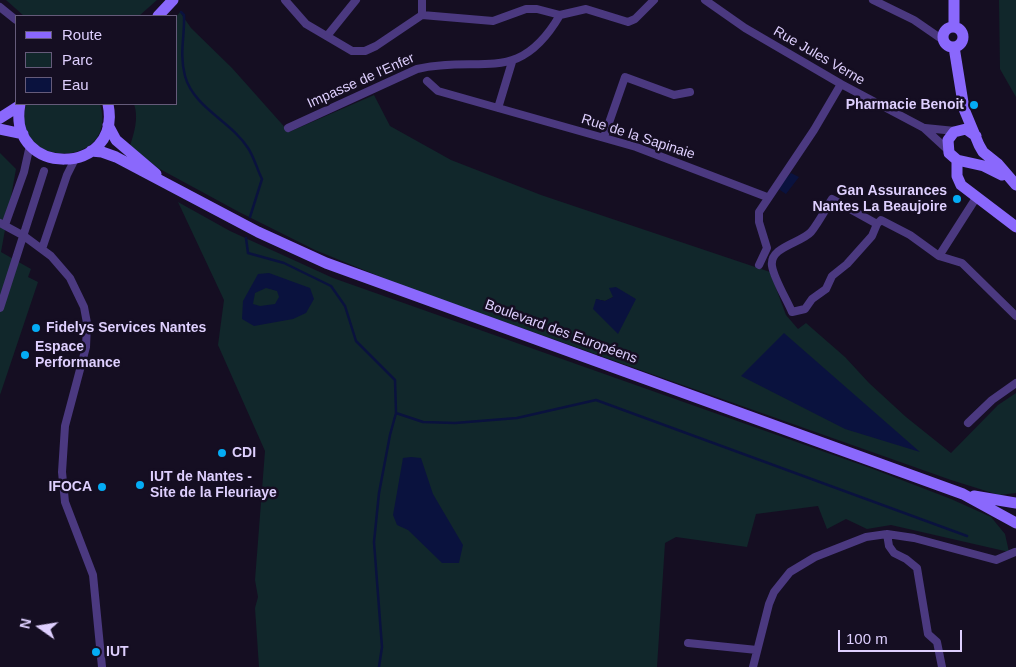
<!DOCTYPE html>
<meta charset="utf-8">
<style>
body{margin:0}
#map{position:relative;width:1016px;height:667px;overflow:hidden;background:#150e22;font-family:Helvetica,sans-serif}
canvas{display:block}
.legend{position:absolute;left:15px;top:15px;width:162px;height:90px;box-sizing:border-box;background:#150e22;border:1px solid #655b7a;margin:0;padding:6px 9px;list-style:none;font-size:15px;color:#decffe}
.legend li{display:flex;align-items:center;gap:10px;height:25px}
.legend b{width:25px;border:1px solid #655b7a}
.north{position:absolute;left:15px;top:602px;width:50px;height:50px;-webkit-text-stroke:4px #150e22;paint-order:stroke;rotate:283deg;font-size:14px;font-weight:700;line-height:20px;text-align:center;color:#decffe}
.north::after{content:'';display:block;margin:auto;width:18px;height:22px;background:#decffe;clip-path:polygon(50% 0,100% 100%,50% 72%,0 100%)}
.scale{position:absolute;left:838px;top:630px;width:124px;height:22px;box-sizing:border-box;border:2px solid #decffe;border-top:0;padding-left:6px;font-size:15px;line-height:18px;white-space:nowrap;color:#decffe;-webkit-text-stroke:4px #150e22;paint-order:stroke}
</style>
<div id="map">
<canvas width="1016" height="667"></canvas>
<ul class="legend">
<li><b style="height:6px;background:#8a68fc"></b>Route</li>
<li><b style="height:14px;background:#11272b"></b>Parc</li>
<li><b style="height:14px;background:#0a123e"></b>Eau</li>
</ul>
<div class="north">N</div>
<div class="scale">100 m</div>
</div>
<script>
const ctx = document.querySelector('canvas').getContext('2d');
ctx.lineJoin = 'round';
function paint(path, color) { ctx.fillStyle = color; ctx.fill(path, 'evenodd'); }
function trace(path, color, width, dash) { ctx.strokeStyle = color; ctx.lineWidth = width; ctx.lineCap = dash ? 'butt' : 'round'; ctx.setLineDash(dash || []); ctx.stroke(path); }
function write(font, color, halo, rows, align = 'center') {
  ctx.font = font + ' Helvetica,sans-serif'; ctx.lineWidth = 5; ctx.setLineDash([]); ctx.textBaseline = 'middle'; ctx.strokeStyle = halo; ctx.fillStyle = color; for (const [text, x, y, turn = 0] of rows) {
    ctx.save(); ctx.translate(x, y); ctx.rotate((+turn || 0) * Math.PI / 180); ctx.textAlign = isNaN(turn) ? turn : align; if (halo) ctx.strokeText(text, 0, 0); ctx.fillText(text, 0, 0); ctx.restore();
  }
}
paint(new Path2D(`
 M6,0H157L139,16H24Z
 M999,0H1016V97L1000,69Z
 M180,12L191,28L232,68L289,132L374,95L390,126L451,160L541,195L770,272L786,315L798,329L806,323L845,357L869,383L906,417L951,453L998,405L1016,393V493L999,495L951,480L403,286L315,250L239,212L158,168L130,146C134,133 139,118 134,104H176V17ZM613,297L618,333L596,299L605,301Z
 M26,104H100C120,169 9,171 26,104Z
 M0,153L16,169L1,252L31,269L28,277L38,282L0,395Z
 M178,202L230,231L333,278L873,469L951,499L991,517L1005,534L1009,552L891,525L867,529L846,519L827,529L818,506L756,514L747,547L676,537L665,543L657,667H259L255,608L258,597L255,580L265,451L218,345L224,300Z`), '#11272b');
paint(new Path2D(`
 M791,173L799,177L786,194L777,188Z
 M269,273L310,288L314,299L306,313L293,319L254,326L242,319L243,301L258,274ZM266,288L277,291L279,297L275,304L260,306L253,304L255,293Z
 M616,287L636,299L618,334L593,309L596,299L605,301L613,297L609,288Z
 M784,333L920,452L845,429L741,376Z
 M411,457L421,458L433,494L463,545L459,563H442L408,530L397,525L393,515L403,458Z`), '#0a123e');
trace(new Path2D(`
 M181,12L184,15C185,36 179,53 185,76C194,108 231,121 248,148C254,157 257,169 262,179L250,217
 M246,238L248,253L284,263L331,286L345,306L356,341L395,380L396,413L390,435L379,493L374,542L382,647L379,667
 M396,413L423,422L455,423L517,418L596,400L967,536`), '#0a123e', 2.5);
trace(new Path2D(`
 M285,0L306,24L352,51H365L376,46L422,15L493,21L526,9H537L560,15
 M422,0V15
 M705,0L745,28L841,84L924,128L948,150
 M873,0L914,20L943,40
 M0,7L16,20
 M327,36L356,0
 M427,81L438,91L636,147L767,197
 M498,108L512,62
 M288,128L417,69C481,54 518,87 560,15L586,9L628,22L635,19L654,0
 M925,128L955,131
 M604,137L625,77L674,95L690,92
 M976,198L939,256L962,263L1016,316
 M832,199L877,224L872,236L847,264L832,276L826,289L812,299L805,309L792,312C787,300 774,279 772,266C769,247 801,243 811,232C819,222 825,210 832,199Z
 M0,223L24,236L51,256L70,278L84,307L87,323L86,347L65,426L62,472L65,502L93,575L102,667
 M877,224L881,220L910,235L939,256
 M5,225L24,172L30,145
 M42,249L67,175L75,159
 M759,265L767,248L759,222V212L814,130L841,84
 M0,308L44,171
 M968,423L992,400L1016,383
 M887,534L889,546L894,553L906,559L917,568L928,634L937,642L942,667
 M688,643L757,650
 M753,667L769,604L774,592L790,572L815,557L866,537L887,534L914,538L996,560L1015,552`), '#4b3980', 8);
trace(new Path2D(`
 M954,0V26
 M158,16L173,0
 M943 37a10 10 0 1 1 20 0a10 10 0 1 1-20 0Z
 M954,47L964,109L979,145L983,152L998,164L1016,185
 M20,104C6,178 123,177 108,104
 M0,118L19,106
 M108,125L116,140L156,174
 M0,129L23,134
 M976,136L966,129L954,132L948,140L949,153L957,160L984,166L1002,175
 M91,151L102,152L116,157L258,232L326,263L963,494L1016,523
 M957,160V176L961,185L1016,227
 M974,496L1016,503`), '#8a68fc', 11);
for (const [x, y, r, color] of [
 [974,105,5,"#04acf5"],
 [957,199,5,"#04acf5"],
 [36,328,5,"#04acf5"],
 [25,355,5,"#04acf5"],
 [222,453,5,"#04acf5"],
 [140,485,5,"#04acf5"],
 [102,487,5,"#04acf5"],
 [96,652,5,"#04acf5"]
]) { const dot = new Path2D(); dot.arc(x, y, r, 0, 2 * Math.PI); ctx.fillStyle = color; ctx.fill(dot); trace(dot, '#150e22', 2); }
write('14px', '#decffe', '#150e22', [
 ["Rue Jules Verne",819,56,30],
 ["Impasse de l'Enfer",361,81,-24],
 ["Rue de la Sapinaie",638,137,18],
 ["Boulevard des Européens",561,332,20]
]);
write('bold 14px', '#decffe', '#150e22', [
 ["Pharmacie Benoit",964,105,"right"],
 ["Gan Assurances",947,191,"right"],
 ["Nantes La Beaujoire",947,207,"right"],
 ["Fidelys Services Nantes",46,328],
 ["Espace",35,347],
 ["Performance",35,363],
 ["CDI",232,453],
 ["IUT de Nantes -",150,477],
 ["Site de la Fleuriaye",150,493],
 ["IFOCA",92,487,"right"],
 ["IUT",106,652]
], 'left');
</script>
